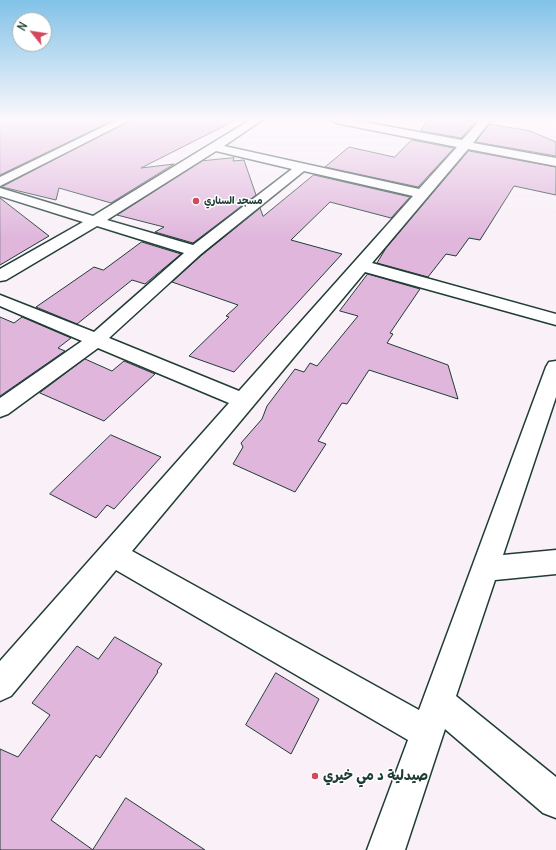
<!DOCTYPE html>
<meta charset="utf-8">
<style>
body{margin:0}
#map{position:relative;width:556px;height:850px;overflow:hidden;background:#f9f0f8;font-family:Delius,sans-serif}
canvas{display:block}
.north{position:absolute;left:12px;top:12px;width:40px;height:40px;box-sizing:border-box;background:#fff;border:1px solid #a5b1ae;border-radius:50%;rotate:300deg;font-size:11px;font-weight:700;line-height:16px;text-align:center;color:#1f3d34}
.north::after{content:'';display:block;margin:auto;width:14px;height:18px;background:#d1495b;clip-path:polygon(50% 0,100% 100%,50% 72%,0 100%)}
</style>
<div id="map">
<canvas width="556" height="850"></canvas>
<div class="north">N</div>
</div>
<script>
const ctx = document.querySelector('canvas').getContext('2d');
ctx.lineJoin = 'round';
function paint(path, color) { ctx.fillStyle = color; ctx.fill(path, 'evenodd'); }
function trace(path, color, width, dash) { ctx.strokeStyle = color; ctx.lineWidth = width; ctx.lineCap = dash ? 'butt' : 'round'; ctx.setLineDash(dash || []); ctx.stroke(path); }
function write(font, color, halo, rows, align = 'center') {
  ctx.font = font + ' Delius,"Playpen Sans Arabic",sans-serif'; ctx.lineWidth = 3; ctx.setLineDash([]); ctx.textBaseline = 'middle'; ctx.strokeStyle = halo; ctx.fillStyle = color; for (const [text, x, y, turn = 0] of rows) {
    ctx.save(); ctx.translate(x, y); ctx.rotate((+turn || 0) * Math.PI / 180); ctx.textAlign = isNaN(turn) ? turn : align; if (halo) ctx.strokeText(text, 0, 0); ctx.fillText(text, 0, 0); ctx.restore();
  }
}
const building = new Path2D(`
 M0,120H114L0,175Z
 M131,120H236L141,168L174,164L111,203L59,188L56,200L2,187Z
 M433,120H465L476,122L461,138L421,131L426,122Z
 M489,124L530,131L556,142V156L476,142Z
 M412,140L454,148L418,187L325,167L349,147L394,157Z
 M469,151L556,167V195L514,186L480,240L469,238L456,256L446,254L428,277L377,263L386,248Z
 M234,158L233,161L244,160L256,195L193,243L155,232L164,227L117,215L202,161Z
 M314,175L410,197L391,218L330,202L291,240L342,254L234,372L189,356L229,317L226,316L238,305L172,282L202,255L260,208L263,216Z
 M0,198L49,236L0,265Z
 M142,242L181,254L145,284L132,280L77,324L36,307L94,267L103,270Z
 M368,274L420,289L390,333L393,334L387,343L448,365L458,399L369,370L347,404L342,403L318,441L326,444L295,492L233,464L243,447L241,443L262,419L267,406L295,369L304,372L310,363L317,366L358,316L340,311Z
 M0,317L14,323L22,317L71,338L58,348L65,351L0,396Z
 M85,359L112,371L124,361L155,374L104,421L40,393Z
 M111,435L161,457L114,509L107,505L96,518L50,494Z
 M115,637L162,664L157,671L158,672L100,758L96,755L51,820L93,850H0V749L18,757L50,715L32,703L77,646L98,659Z
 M276,673L319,699L291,754L246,725Z
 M126,798L205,850H93Z`);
paint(building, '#e0b6dc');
trace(building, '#1f3d34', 1);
const street = new Path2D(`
 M117,120H130L0,186V177Z
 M250,120H262L224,146L419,189L457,147L336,123L331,120H353L462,140L480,120H491L473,143L556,158V166L468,149L372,263L556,314V325L365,272L132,551L419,710L546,367L549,362L556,361V397L503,555L556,550V574L495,580L456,696L556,777V818L543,813L445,729L405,850H367L408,740L116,570L11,696L0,701V661L229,403L98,348L8,414L0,417V398L82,341L0,306V295L94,332L184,253L97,226L6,280L0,281V269L83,222L0,196V188L93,216ZM216,151L292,169L193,245L107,220ZM304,171L413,196L239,391L109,338L201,254Z`);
trace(street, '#1f3d34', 3);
paint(street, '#fff');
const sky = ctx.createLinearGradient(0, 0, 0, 239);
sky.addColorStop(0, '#82c2e8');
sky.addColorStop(0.5, '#fcf8fc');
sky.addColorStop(1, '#fcf8fc00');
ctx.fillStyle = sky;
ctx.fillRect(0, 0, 556, 239);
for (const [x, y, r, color] of [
 [196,201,4,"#d1495b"],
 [315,776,4,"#d1495b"]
]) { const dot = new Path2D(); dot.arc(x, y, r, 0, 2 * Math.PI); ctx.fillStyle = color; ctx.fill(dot); trace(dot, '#fff', 1.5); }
write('bold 10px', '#1f3d34', '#fff', [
 ["مسجد السناري",204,201]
], 'left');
write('bold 14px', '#1f3d34', '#fff', [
 ["صيدلية د مي خيري",323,776]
], 'left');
</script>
